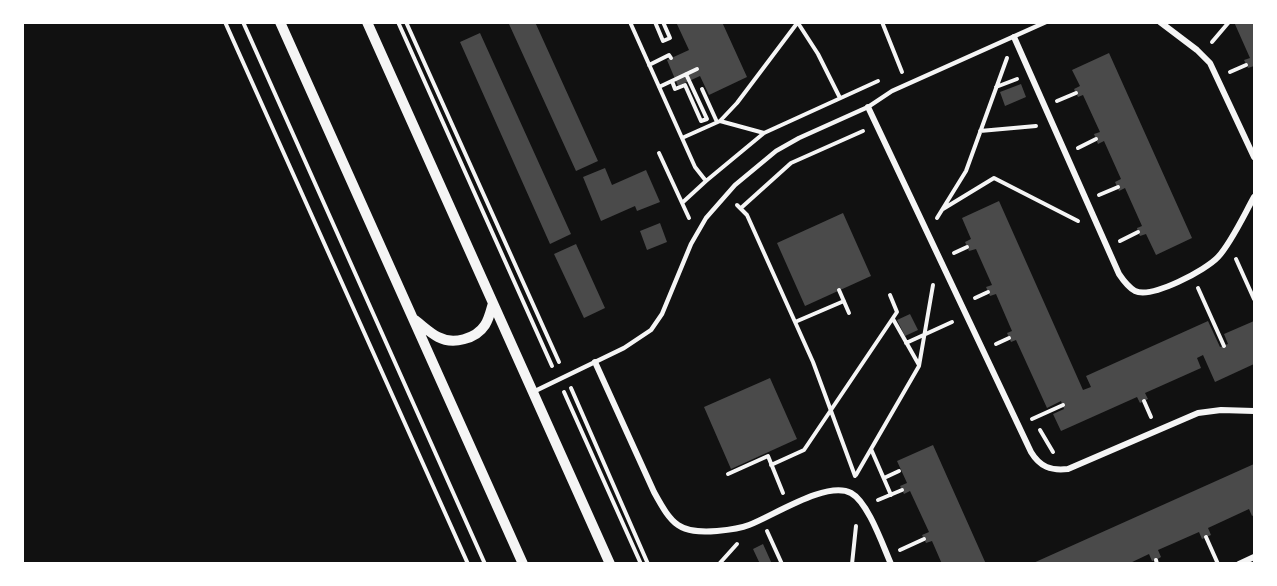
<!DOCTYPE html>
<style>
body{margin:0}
#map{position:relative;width:1277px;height:586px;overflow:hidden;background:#111;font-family:"Golos Text",sans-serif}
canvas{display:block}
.frame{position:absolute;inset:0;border:24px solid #fff;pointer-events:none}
</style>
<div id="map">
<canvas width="1277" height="586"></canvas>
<div class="frame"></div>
</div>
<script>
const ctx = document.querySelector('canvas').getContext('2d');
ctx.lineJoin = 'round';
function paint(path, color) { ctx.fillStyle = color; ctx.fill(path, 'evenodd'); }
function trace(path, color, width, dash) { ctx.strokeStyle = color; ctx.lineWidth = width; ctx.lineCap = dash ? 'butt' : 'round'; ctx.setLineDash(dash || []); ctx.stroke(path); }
paint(new Path2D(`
 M513,22H535L598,161L576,171L509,24Z
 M676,22H722L747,77L709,95L700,76L678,86L667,60L689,50Z
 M1234,22H1254V66L1248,68L1244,60L1250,58Z
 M480,33L571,234L550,244L460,42Z
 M1109,53L1192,238L1156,255L1146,234L1140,236L1138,232L1137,228L1142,226L1125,188L1119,191L1115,182L1121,179L1104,141L1098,144L1094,134L1100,132L1083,95L1078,97L1074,89L1080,86L1072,70Z
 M1021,84L1026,97L1005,106L1000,92Z
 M605,168L612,185L646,170L660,202L637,211L635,206L601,221L583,177Z
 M999,201L1083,390L1091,387L1086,376L1208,321L1220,347L1228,344L1224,334L1254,321V364L1215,382L1203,355L1197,358L1201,368L1145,393L1148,399L1140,403L1137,397L1061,431L1053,414L1064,409L1061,401L1047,408L1016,340L1011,342L1007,333L1012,331L996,294L990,296L986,287L992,285L976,249L969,251L965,242L971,239L962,218Z
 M843,213L871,276L805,306L777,243Z
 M660,223L667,242L647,250L640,231Z
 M576,244L605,308L584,318L554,254Z
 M910,314L918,330L905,336L897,320Z
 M770,378L797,439L731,469L704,407Z
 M933,445L986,564H942L932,541L926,543L922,535L929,532L910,491L904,494L900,486L907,483L897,461Z
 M1254,464V515L1252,516L1249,509L1208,528L1211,535L1202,539L1199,532L1158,550L1161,557L1156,560L1152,561L1149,554L1128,564H1031Z
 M763,544L772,564H760L753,549Z`), '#4a4a4a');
trace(new Path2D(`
 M225,22L468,564
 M243,22L485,564
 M398,22L552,366
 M406,22L559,362
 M630,22L695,167L706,181
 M655,22L663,41L670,38L663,22
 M882,22L902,72
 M798,23L818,54L840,98
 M1212,42L1229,22
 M649,65L669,55L671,58
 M1230,72L1246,65
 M672,81L675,89L685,85L701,121L707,119L686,74
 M659,87L697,69
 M996,87L1017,79
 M702,89L717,122
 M1057,101L1076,93
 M720,121L737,103L798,22
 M980,131L1036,126
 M682,138L720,121L764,133
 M1078,148L1096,139
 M659,153L689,218
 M1099,195L1118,187
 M682,203L706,181L764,133L878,81
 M737,205L747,215L813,362L855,476
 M741,208L791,163L863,131
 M943,209L994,178L1078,221
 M937,218L966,171L1007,58
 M1120,241L1138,232
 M954,253L967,247
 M1236,259L1254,299
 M1198,288L1224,346
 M839,290L849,313
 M975,298L988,292
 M893,319L919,365
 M795,322L844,301
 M906,343L952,322
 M996,344L1009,338
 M571,388L648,564
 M564,392L641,564
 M1144,401L1151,417
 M1032,419L1063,405
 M1040,430L1053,452
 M871,449L891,495
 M771,465L804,450L897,312L890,295
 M728,474L768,456L783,493
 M856,475L919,366L933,285
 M884,478L899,471
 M878,500L902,490
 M767,531L782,564
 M1206,537L1218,564
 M900,550L924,539
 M1156,560L1157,564
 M719,564L737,544
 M852,564L856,526`), '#f5f5f5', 4);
trace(new Path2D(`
 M533,392L624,348L651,330L662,314L691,244L706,218L735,185L776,151L799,138L868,107L892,91L1046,22`), '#f5f5f5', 4.5);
trace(new Path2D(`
 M1160,22L1197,50L1210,63L1254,157
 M1014,37L1119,274C1123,280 1128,287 1135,291C1152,299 1206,270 1218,257C1231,243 1244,215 1254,197
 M868,107L1031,452C1040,467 1051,471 1068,469L1198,413L1221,410L1254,411
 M595,362L654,492C672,525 679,534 717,531C728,530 739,529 749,525C773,516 827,480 851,493C868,502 883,546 891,564
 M1239,564L1254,557`), '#f5f5f5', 6);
trace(new Path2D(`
 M280,22L523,564
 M367,22L610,564
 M415,320C423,326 430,333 438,337C453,345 476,339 485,325C489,319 491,310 493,303`), '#f5f5f5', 10);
</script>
